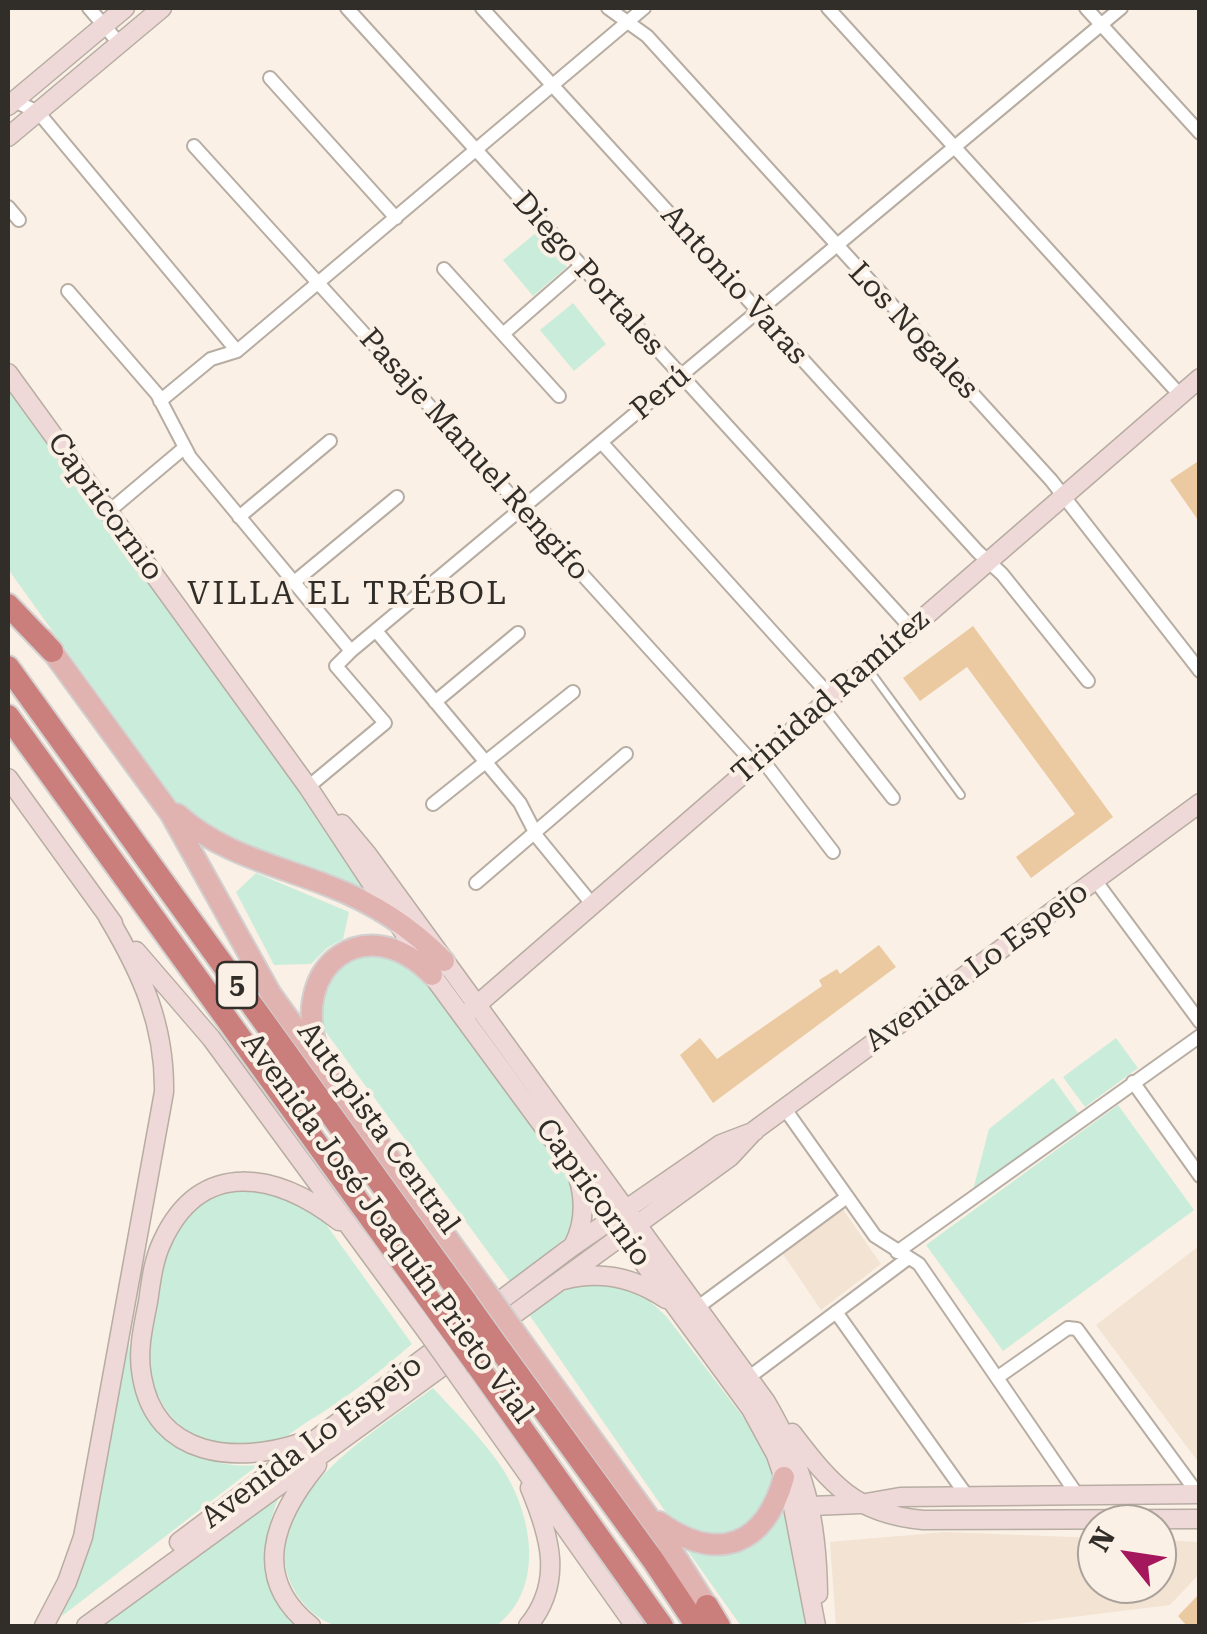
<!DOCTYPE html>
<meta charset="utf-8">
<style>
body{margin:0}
#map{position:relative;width:1207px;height:1634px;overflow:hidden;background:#faf0e5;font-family:"Roboto Serif",serif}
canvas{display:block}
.frame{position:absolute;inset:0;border:10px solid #312d29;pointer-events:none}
.north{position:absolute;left:1077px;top:1504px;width:100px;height:100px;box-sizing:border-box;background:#faf0e5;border:2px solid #aaa29a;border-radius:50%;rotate:300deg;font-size:28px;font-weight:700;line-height:40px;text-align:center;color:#312d29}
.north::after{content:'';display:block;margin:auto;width:35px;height:45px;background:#a4175c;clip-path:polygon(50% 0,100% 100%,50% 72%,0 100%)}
</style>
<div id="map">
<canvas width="1207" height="1634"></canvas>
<div class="frame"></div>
<div class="north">N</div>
</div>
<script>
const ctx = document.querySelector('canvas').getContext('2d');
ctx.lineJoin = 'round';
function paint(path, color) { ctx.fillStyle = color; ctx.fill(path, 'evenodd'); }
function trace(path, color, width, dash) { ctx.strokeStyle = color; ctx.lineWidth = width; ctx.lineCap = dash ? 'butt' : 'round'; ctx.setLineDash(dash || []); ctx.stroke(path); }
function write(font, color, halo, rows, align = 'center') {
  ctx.font = font + ' "Roboto Serif",serif'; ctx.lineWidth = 8; ctx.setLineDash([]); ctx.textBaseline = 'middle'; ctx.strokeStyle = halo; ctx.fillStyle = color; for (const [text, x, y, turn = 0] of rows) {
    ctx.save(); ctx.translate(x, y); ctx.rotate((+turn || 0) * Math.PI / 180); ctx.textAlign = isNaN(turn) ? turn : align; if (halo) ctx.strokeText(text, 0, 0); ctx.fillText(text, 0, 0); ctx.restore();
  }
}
paint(new Path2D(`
 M842,1208L881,1264L821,1310L781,1251Z
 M1199,1246V1463L1096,1325Z
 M945,1532L1097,1538V1584H1157V1540L1199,1542V1574L1170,1605L1000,1626H836L830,1542Z`), '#f2e3d2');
paint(new Path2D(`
 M537,232L567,267L533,296L503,260Z
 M573,303L606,344L574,371L540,330Z
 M8,388L106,520L377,899L222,839L188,817L163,785L8,569Z
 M256,873L349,912L343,939L327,948L311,964L274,965L236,892Z
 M357,953L410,956L570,1171L577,1194L571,1233L511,1283L325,1031L320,1020L327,978Z
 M1116,1038L1138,1068L1085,1107L1063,1077Z
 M1053,1078L1078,1113L973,1190L989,1129Z
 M1118,1105L1194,1210L1003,1351L926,1245Z
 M238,1189L269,1190L320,1216L412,1344C377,1374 347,1398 307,1422C295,1430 282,1441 267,1444C200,1457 150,1419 148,1350C148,1330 154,1309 158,1289C163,1267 167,1244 181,1224C194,1205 217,1195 238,1189Z
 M606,1280L641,1293L666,1316L766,1447L774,1476L770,1499L753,1524L731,1535L712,1539L674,1524L528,1313C554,1294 573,1284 606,1280Z
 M129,1340C132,1413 182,1472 258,1465L62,1616L92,1514L107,1429Z
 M433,1388C454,1411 477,1433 495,1458C531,1505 549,1586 496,1626C457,1626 419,1626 380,1626C366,1626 347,1630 334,1625C316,1619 299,1602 291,1584C255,1500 378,1430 433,1388Z
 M279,1497C259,1542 264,1589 295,1626H92Z
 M789,1507L806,1626H741L685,1547L730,1553L756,1543Z`), '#caeddb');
paint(new Path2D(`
 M1200,460V523L1170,480Z
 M973,626L1113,817L1031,878L1016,857L1075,814L967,667L920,701L903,678Z
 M879,945L896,967L713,1103L680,1055L700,1038L717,1059L822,986L819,980L837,969L840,974Z
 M1200,1593V1626H1187L1178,1616Z`), '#ebcaa2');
const lane = new Path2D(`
 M867,667L961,795`);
const street = new Path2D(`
 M89,8L119,43
 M347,8L911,628
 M482,8L978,552L1002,574L1088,681
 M608,8L647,36L1051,480L1200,671
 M828,8L1180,395
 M1086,8L1200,133
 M270,78L396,218
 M10,99L38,112L237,351
 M194,146L754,764
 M8,207L19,220
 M444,269L559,396
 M68,291L157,394L190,457L351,651
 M503,334L581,266
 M160,401L211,359L237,351L644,8
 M602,443L831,697
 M108,512L184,448
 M239,517L330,441
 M293,583L397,497
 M377,632L520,803L538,838L592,904
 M435,702L518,633
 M821,706L893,798
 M761,758L833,852
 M308,787L385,723L336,666L351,651L1121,8
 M433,804L573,692
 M1095,880L1200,1022
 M476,883L626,754
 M1133,1082L1200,1176
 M785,1109L875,1236L919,1264L1078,1496
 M897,1252L1200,1036
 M698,1307L847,1197
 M836,1312L967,1496
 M998,1377L1068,1328L1077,1329L1198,1494
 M748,1378L907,1259`);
const secondary = new Path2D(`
 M8,106L125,8
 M8,137L162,8
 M8,373L308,787L432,975L751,1409L776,1455L792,1502L816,1626
 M8,778L113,923
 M342,824L367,854L766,1402C805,1469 817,1517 818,1594
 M136,951L211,1038L427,1332
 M471,1010L1200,378
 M574,1244C585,1222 585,1200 578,1177
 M563,1280C600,1270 635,1278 666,1299
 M459,1377L635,1626
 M792,1433C831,1484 855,1514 923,1520L1200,1519
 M300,1443C237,1464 156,1458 142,1377C137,1352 143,1327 148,1302C151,1282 153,1261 162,1242C201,1156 278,1174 339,1221
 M812,1506L860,1504L900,1497L1200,1494
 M179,1542L573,1246L721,1144L755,1131
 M44,1626L67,1582L83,1537L164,1092C165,1025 142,974 108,917
 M86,1626L730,1157L755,1130L1200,803
 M311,1626C249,1577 275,1516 317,1465
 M528,1626C564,1582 550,1536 530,1488`);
const primary = new Path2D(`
 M43,639L170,813L271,994L485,1290
 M177,814C221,854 276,865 329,886C374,903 411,927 444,961
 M318,1051C289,965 366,908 432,975
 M517,1335L664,1538L707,1606
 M659,1522C718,1564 765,1546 784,1477`);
const highway = new Path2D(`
 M8,605L52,651
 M8,667L467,1303
 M8,716L444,1320
 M499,1348L653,1560L697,1626
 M476,1364L662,1626
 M707,1606L719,1626`);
trace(lane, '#b7ada3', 10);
trace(street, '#b7ada3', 16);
trace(secondary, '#b7ada3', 21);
trace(primary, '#d2d1d0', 24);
trace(highway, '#d2d1d0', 26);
trace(lane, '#fff', 6);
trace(street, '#fff', 12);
trace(secondary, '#efd9d8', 18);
trace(primary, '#e0b2b0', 20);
trace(highway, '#cb7f7c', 22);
const secondaryBridge = new Path2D(`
 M427,1332L459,1377`);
const primaryBridge = new Path2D(`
 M485,1290L517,1335`);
const highwayBridge = new Path2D(`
 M467,1303L499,1348
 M444,1320L476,1364`);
trace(secondaryBridge, '#b7ada3', 21, []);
trace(primaryBridge, '#d2d1d0', 24, []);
trace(highwayBridge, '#d2d1d0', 26, []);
trace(secondaryBridge, '#efd9d8', 18);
trace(primaryBridge, '#e0b2b0', 20);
trace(highwayBridge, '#cb7f7c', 22);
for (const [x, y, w] of [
 [237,985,40]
]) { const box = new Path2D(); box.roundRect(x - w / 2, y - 23, w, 46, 8); ctx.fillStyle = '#faf0e5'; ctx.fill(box); trace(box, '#312d29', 2.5); }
write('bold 28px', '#312d29', null, [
 ["5",237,985]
]);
write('30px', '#312d29', '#faf0e5', [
 ["Diego Portales",588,274,48],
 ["Antonio Varas",734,285,48],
 ["Los Nogales",913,331,47],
 ["Perú",661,393,-40],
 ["Pasaje Manuel Rengifo",474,455,48],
 ["Capricornio",105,507,54],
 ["Trinidad Ramírez",831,697,-41],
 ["Avenida Lo Espejo",977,967,-36],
 ["Autopista Central",378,1128,54],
 ["Capricornio",593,1193,54],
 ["Avenida José Joaquín Prieto Vial",387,1228,54],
 ["Avenida Lo Espejo",312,1442,-37]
]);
ctx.letterSpacing = '2.5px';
write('32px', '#312d29', '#faf0e5', [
 ["VILLA EL TRÉBOL",348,595]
]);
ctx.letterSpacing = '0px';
</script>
